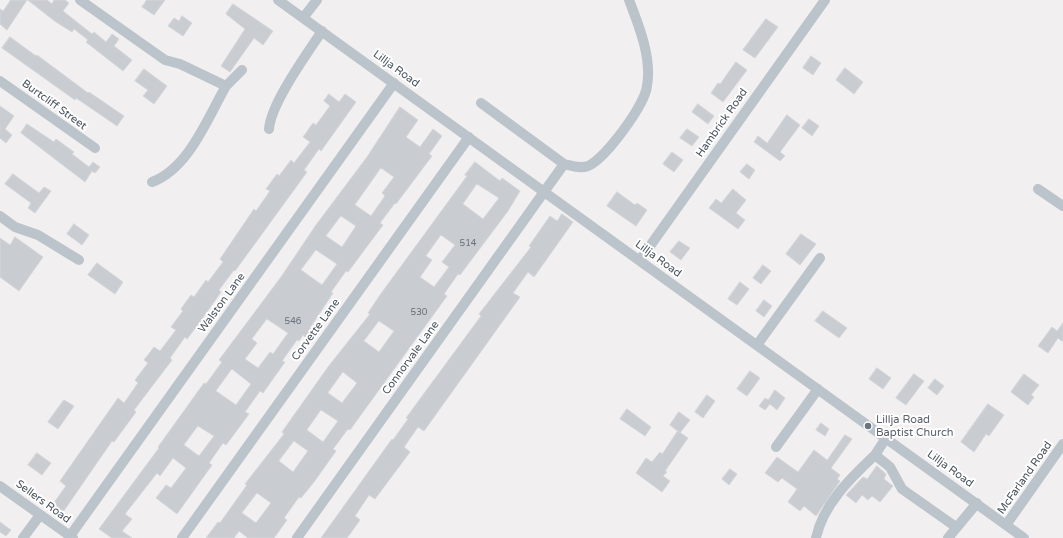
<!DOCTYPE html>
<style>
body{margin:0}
canvas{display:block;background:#f1efef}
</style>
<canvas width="1063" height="538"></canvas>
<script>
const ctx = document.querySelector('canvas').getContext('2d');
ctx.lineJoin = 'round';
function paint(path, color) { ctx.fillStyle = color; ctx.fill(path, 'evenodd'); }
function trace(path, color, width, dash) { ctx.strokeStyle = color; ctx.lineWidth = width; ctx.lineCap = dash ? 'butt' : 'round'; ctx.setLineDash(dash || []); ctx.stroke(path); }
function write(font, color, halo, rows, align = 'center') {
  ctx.font = font + ' "Varela Round",sans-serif'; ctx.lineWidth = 4; ctx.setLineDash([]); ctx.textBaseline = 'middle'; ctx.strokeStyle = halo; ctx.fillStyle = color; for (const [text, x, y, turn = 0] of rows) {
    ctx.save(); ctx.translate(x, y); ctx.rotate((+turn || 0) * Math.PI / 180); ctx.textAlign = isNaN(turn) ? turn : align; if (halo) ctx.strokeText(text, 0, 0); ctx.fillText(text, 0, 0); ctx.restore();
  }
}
const building = new Path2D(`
 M11,0H27L7,30L0,24V9L3,11Z
 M28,0H47L52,4L54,0H65L69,3L63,11L92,34L94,32L106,42L112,34L119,39L114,46L132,60L123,71L86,42L88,40L74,29L72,32L56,22Z
 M147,0H165L154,15L142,7Z
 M233,4L273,31L263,45L254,38L230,72L221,66L245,29L226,14Z
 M182,16L192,23L183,36L168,26L174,18L179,21Z
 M766,19L778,27L755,58L743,50Z
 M10,37L36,56L37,55L88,93L89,92L124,116L117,126L76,98L75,100L2,48Z
 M811,56L821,63L813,75L803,68Z
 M736,62L747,70L723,102L711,93L718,83L720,84Z
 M845,68L863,82L854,94L836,80Z
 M144,69L167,86L154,104L143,96L148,90L135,81Z
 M329,94L339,102L345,94L356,102L321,151L319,149L304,170L307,172L235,271L234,270L219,290L221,292L197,326L187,339L185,337L170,358L172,360L134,410L136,412L114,442L112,441L63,512L53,504L66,486L60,481L118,398L124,403L138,383L135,380L148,363L144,360L154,347L160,351L176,330L171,327L183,311L181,309L191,295L194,297L206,280L208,282L223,262L220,259L254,209L256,211L270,191L266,189L277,174L279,176L291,160L294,163L310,142L303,137L313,123L316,125L330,106L324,101Z
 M698,104L714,116L708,124L692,112Z
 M0,106L14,116L5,129L12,135L6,143L0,138Z
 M400,107L418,120L406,137L420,147L433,129L442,136L429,154L432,156L396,204L395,203L380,223L383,225L348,272L346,271L331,292L333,293L310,328L316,333L310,341L303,335L299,341L297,340L282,361L285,362L263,393L260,391L245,412L249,414L226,445L223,443L209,463L212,465L177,514L156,498L166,485L171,488L186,468L173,458L160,476L157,473L125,514L132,519L122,531L132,538H112L99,529L159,448L158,447L204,383L206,384L222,362L219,360L281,277L316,225L367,157ZM381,168L394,177L382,193L385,196L371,216L355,205ZM341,216L356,226L342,247L326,236ZM316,250L337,264L322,285L301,270ZM267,319L288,333L273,354L270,352L258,368L245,359L257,343L252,339ZM232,369L251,384L236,405L216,391ZM198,426L214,436L199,456L184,445Z
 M787,115L800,125L780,152L785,156L780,161L754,142L758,136L767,143Z
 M809,119L819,126L812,136L802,128Z
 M27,124L54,142L56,139L74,152L72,154L89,167L93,162L100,167L95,173L92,171L85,182L21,133Z
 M687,129L699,137L692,146L680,138Z
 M672,152L683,160L674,172L663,164Z
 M475,162L500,181L502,178L520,191L508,211L460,275L458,274L444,294L447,296L350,430L348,429L333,449L336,451L314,482L301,498L299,497L284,518L287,520L274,538H248L239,531L234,538H206L218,522L220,523L247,485L245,484L284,434L282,432L328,367L370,314L368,313L380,295L467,176L465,175ZM477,184L499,198L483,219L463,204ZM441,235L455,245L442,262L449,267L434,287L420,277L432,260L426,256ZM379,321L394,331L379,352L364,341ZM343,372L357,383L342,403L328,393ZM321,410L338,421L323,442L307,430ZM294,441L308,451L293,472L279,461ZM257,493L271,503L256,523L242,513Z
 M747,164L755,170L749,179L740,172Z
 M13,174L39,193L44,187L51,191L35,213L28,208L31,203L5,184Z
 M733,189L746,200L736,213L745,220L738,229L709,208L716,199L721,203Z
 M617,192L635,205L637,203L647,210L636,226L607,206Z
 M562,214L573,222L534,277L528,272L513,293L520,297L424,431L418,427L404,447L410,452L375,499L369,495L355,516L360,520L347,538H321L392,439L393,440L408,419L406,418L481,316L479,314L531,247L529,246L550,216L557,221Z
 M74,224L89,235L82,245L67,234Z
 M801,234L816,244L800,265L786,254Z
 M15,237L43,257L19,291L0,277V238L10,245Z
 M679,241L690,248L681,260L670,252Z
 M97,263L123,282L115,294L88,275Z
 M763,265L771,271L761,284L753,278Z
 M740,282L749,289L737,305L728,299Z
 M764,300L772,306L764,317L756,311Z
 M823,311L847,328L839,338L815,321Z
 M1063,323V342L1058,338L1048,353L1038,346L1052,327L1057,331Z
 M877,368L891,378L883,389L869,379Z
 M750,371L760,378L747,396L737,389Z
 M914,374L924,381L906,405L896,398Z
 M1024,374L1039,385L1031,395L1034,397L1028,405L1011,392Z
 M935,379L944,386L937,395L928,388Z
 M775,390L785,398L777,410L770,404L765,410L759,406L765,398L768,400Z
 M707,395L715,401L703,418L695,412Z
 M64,400L74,406L58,429L48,422Z
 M988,404L1004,415L989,436L986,434L974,452L961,442Z
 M627,409L651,427L645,436L620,419Z
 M679,412L690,420L680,433L670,425Z
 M821,423L829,429L825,436L816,430Z
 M678,431L688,438L665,471L667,472L663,476L670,481L662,492L636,473L646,458L652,462L660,452L662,454Z
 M845,435L852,439L831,468L840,475L837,479L840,481L816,516L804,506L800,511L788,502L797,489L782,478L778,482L765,473L777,457L798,472L814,450L827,460Z
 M37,453L51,463L42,475L28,465Z
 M877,466L886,474L884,479L893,486L880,502L872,496L868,500L862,495L856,503L846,495L863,477L867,479Z
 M730,469L737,474L729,485L722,479Z
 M0,522L11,530L6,536L0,532Z`);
paint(building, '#c9ccd1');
trace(building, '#d3d6da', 1);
trace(new Path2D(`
 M80,0L165,60L180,64L226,86C207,119 189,168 152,182
 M278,0L1024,538
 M303,18L317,0
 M0,81L95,148
 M226,86L242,70
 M269,129C271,103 307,54 322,31
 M564,164C572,166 580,169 588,166C605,159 645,105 647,86C652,58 639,26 629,0
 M1038,189L1063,206
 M0,216L15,227L38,235L79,260
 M640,260L825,0
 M757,345L820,258
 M886,438L875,455L890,467L902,489L956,527
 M776,447L818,389
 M0,486L73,538
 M1006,525L1063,444
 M70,536L394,83
 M23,538L40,515
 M182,538L469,137
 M297,538L564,164L481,103
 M816,538C823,504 851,478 875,455
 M948,538L977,503`), '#bbc4cb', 10);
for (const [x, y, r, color] of [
 [868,426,4,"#6b7280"]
]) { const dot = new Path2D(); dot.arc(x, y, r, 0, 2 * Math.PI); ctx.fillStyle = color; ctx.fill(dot); trace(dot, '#fff', 1.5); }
write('9px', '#687179', null, [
 ["514",468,244],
 ["530",419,313],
 ["546",293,322]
]);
write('11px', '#48535c', '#fff', [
 ["Lillja Road",396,69,36],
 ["Burtcliff Street",54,105,36],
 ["Hambrick Road",722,123,-55],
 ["Lillja Road",658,259,36],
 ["Walston Lane",222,303,-54],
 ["Corvette Lane",316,330,-54],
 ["Connorvale Lane",411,358,-54],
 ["Lillja Road",950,469,36],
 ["McFarland Road",1025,478,-55],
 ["Sellers Road",43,502,36]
]);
write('11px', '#5b616d', '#fff', [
 ["Lillja Road",876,420],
 ["Baptist Church",876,433]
], 'left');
</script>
